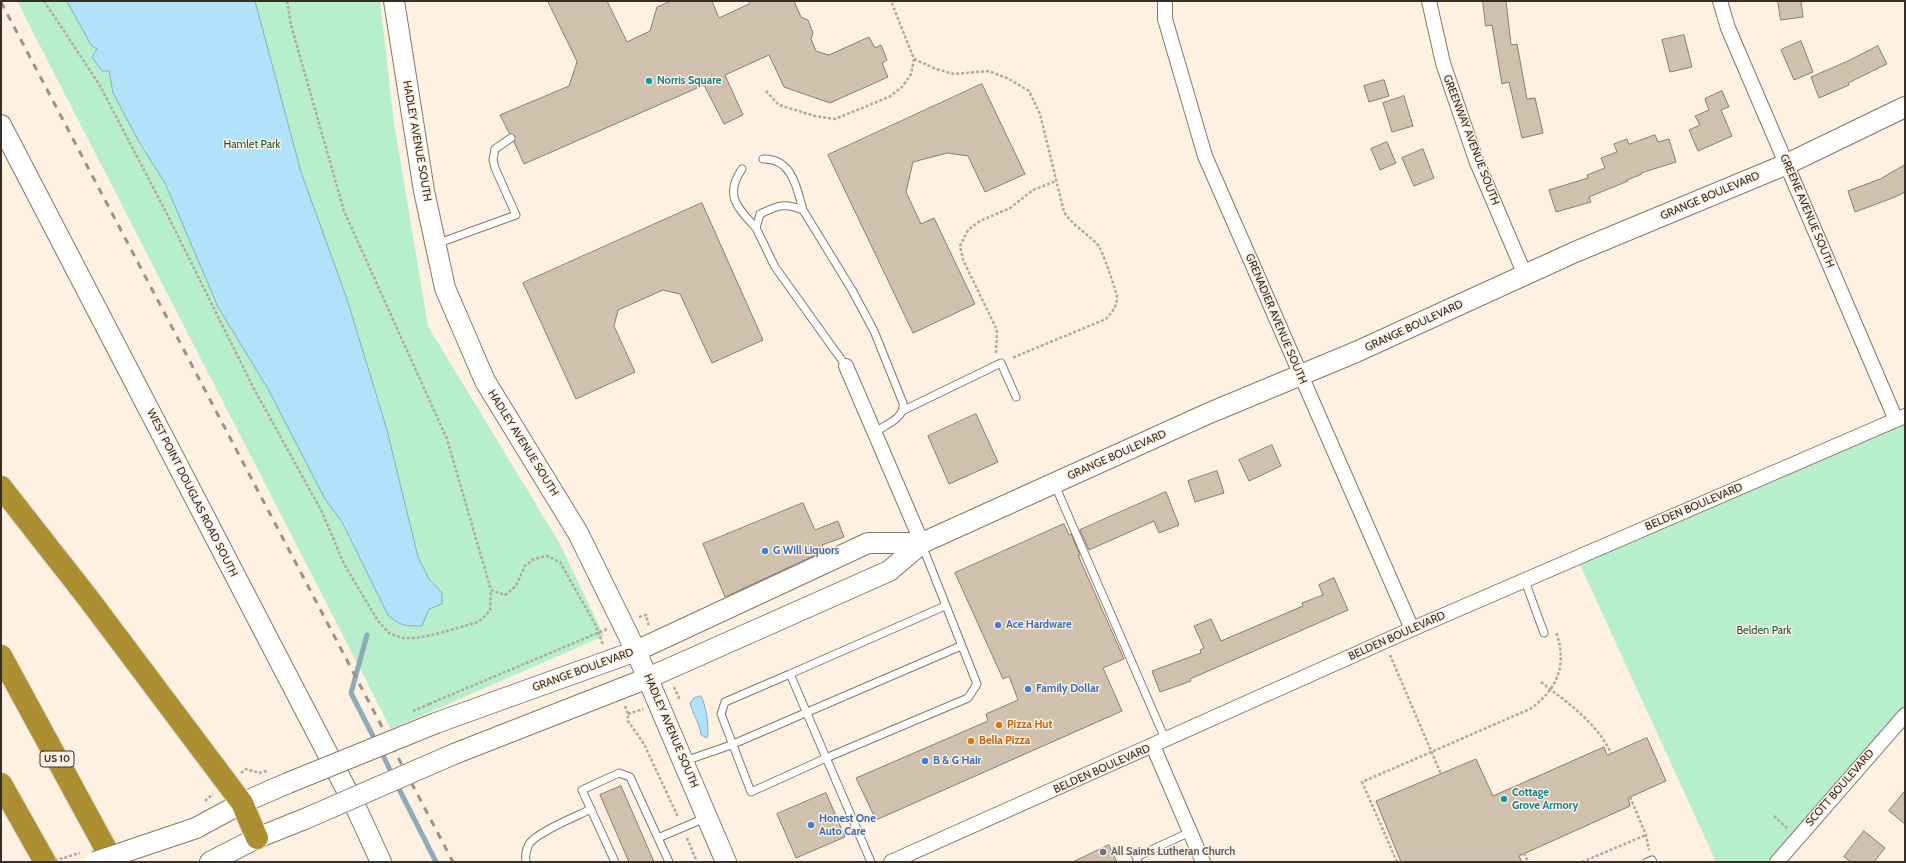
<!DOCTYPE html>
<style>
body{margin:0}
#map{position:relative;width:1906px;height:863px;overflow:hidden;background:#fef1e2;font-family:Cabin,sans-serif}
canvas{display:block}
.frame{position:absolute;inset:0;border:2px solid #352e27;pointer-events:none}
</style>
<div id="map">
<canvas width="1906" height="863"></canvas>
<div class="frame"></div>
</div>
<script>
const ctx = document.querySelector('canvas').getContext('2d');
ctx.lineJoin = 'round';
function paint(path, color) { ctx.fillStyle = color; ctx.fill(path, 'evenodd'); }
function trace(path, color, width, dash) { ctx.strokeStyle = color; ctx.lineWidth = width; ctx.lineCap = dash ? 'butt' : 'round'; ctx.setLineDash(dash || []); ctx.stroke(path); }
function write(font, color, halo, rows, align = 'center') {
  ctx.font = font + ' Cabin,sans-serif'; ctx.lineWidth = 3; ctx.setLineDash([]); ctx.textBaseline = 'middle'; ctx.strokeStyle = halo; ctx.fillStyle = color; for (const [text, x, y, turn = 0] of rows) {
    ctx.save(); ctx.translate(x, y); ctx.rotate((+turn || 0) * Math.PI / 180); ctx.textAlign = isNaN(turn) ? turn : align; if (halo) ctx.strokeText(text, 0, 0); ctx.fillText(text, 0, 0); ctx.restore();
  }
}
paint(new Path2D(`
 M17,1H380L394,122L428,326L560,544L604,636L391,729Z
 M1905,416V715L1777,862H1716L1577,558Z`), '#b7efcd');
const water = new Path2D(`
 M67,1H255L301,172L347,299L387,430L418,557L429,579L442,593V604L429,609L422,626C405,626 400,626 388,615L342,522L325,499L268,389L218,307L165,183L139,142L113,93L109,71H102L92,57L97,49L92,46Z
 M701,696C706,704 710,731 707,738L701,735C700,724 693,715 690,703L694,698Z`);
paint(water, '#b2e1fa');
trace(water, '#8cabbb', 1);
trace(new Path2D(`
 M367,635L351,693L376,742
 M380,749L393,776
 M396,783L436,862`), '#8cabbb', 5);
const building = new Path2D(`
 M548,1H607L627,42L650,31L657,7L671,1H712L719,18L749,4L750,1H794L801,17L808,20L813,33L811,39L816,51L829,55L869,37L875,48L881,45L887,60L882,63L888,77L830,103L784,87L769,55L725,75L743,115L724,124L704,85L524,164L514,142L515,136L509,133L500,115L569,86L577,62Z
 M1483,1H1506L1511,45L1517,44L1527,99L1535,98L1543,133L1522,138L1509,82L1502,84L1492,25L1486,26Z
 M1778,1H1801L1803,17L1781,20Z
 M1684,35L1692,67L1670,72L1662,40Z
 M1801,41L1813,72L1794,80L1781,50Z
 M1878,46L1887,64L1848,83L1849,85L1819,98L1811,77L1848,61Z
 M1384,80L1389,96L1369,102L1364,86Z
 M982,84L1025,174L985,192L968,156L947,153L913,162L906,192L921,224L934,218L975,304L913,333L828,155Z
 M1722,91L1729,107L1721,110L1732,136L1698,151L1689,130L1700,125L1695,116L1709,110L1705,99Z
 M1404,96L1413,126L1392,132L1383,103Z
 M1655,135L1658,142L1669,139L1676,162L1641,173L1642,174L1627,180L1628,181L1589,197L1591,202L1556,212L1549,190L1588,178L1587,175L1605,168L1601,158L1617,152L1614,144L1627,139L1629,144Z
 M1387,142L1396,163L1380,170L1371,149Z
 M1423,149L1434,178L1414,186L1402,158Z
 M1905,165V192L1895,197L1855,212L1848,191L1880,179Z
 M702,203L763,340L712,363L680,294L663,290L618,310L614,326L635,372L576,399L523,283Z
 M976,414L998,462L949,484L928,436Z
 M1272,445L1281,466L1249,481L1239,460Z
 M1217,471L1224,493L1195,502L1188,481Z
 M1166,492L1179,525L1159,533L1154,521L1089,550L1080,530Z
 M803,503L815,530L838,521L844,537L822,545L824,551L725,597L703,544Z
 M1064,524L1069,535L1071,534L1080,555H1078L1124,659L1103,668L1122,711L876,820L856,778L988,721L986,714L1018,700L1009,676L1003,679L955,573Z
 M1334,578L1348,610L1190,679L1191,681L1160,692L1152,671L1201,653L1200,650L1204,648L1194,626L1211,619L1221,641L1303,606L1302,603L1323,595L1319,585Z
 M1647,738L1666,781L1628,798L1630,806L1519,856L1522,862H1401L1376,801L1476,759L1493,796L1604,747L1607,755Z
 M621,786L654,862H629L600,795Z
 M1905,791V824L1889,811Z
 M826,793L845,837L796,858L777,814Z
 M1864,831L1885,848L1874,862H1851L1844,857Z
 M1109,845L1117,862H1073Z`);
paint(building, '#d0c0ae');
trace(building, '#8b7c6b', 1);
const lane = new Path2D(`
 M763,159C792,158 797,188 803,210
 M742,169C724,195 737,207 756,228
 M436,244L516,215L495,168L493,160L495,149L511,138
 M846,366L775,267L756,228L760,214C777,206 784,202 803,210L852,290L874,331L903,403C905,418 887,424 875,432
 M904,410L1001,363L1016,397
 M1054,483L1166,741
 M1525,581L1544,633
 M790,674L725,702L721,714L751,792L826,758L968,698L977,684L922,545
 M685,761L731,745L961,646
 M658,838L705,818
 M526,862C525,856 526,850 529,844C537,832 577,816 591,809
 M615,862L582,790L619,773L630,777L669,862
 M871,862L790,674L945,606
 M1138,862L1136,857L1190,832
 M1647,862L1652,860L1653,862`);
const street = new Path2D(`
 M1165,1V19L1205,156L1412,629
 M1429,1L1443,63L1476,160L1525,275
 M1720,1L1728,28L1896,420
 M846,366L922,543
 M1153,746L1203,862
 M891,862L1412,629L1905,416
 M1777,862L1905,715`);
const secondary = new Path2D(`
 M394,1L424,191L445,288L485,381L578,533L636,651L726,862
 M1,125L358,812L381,862
 M436,723L636,651L868,543H922
 M454,754L648,678L889,571L922,543L1207,414L1356,352L1575,252L1787,164L1905,107
 M196,828L242,803L288,783
 M210,862L257,838L307,818`);
const highway = new Path2D(`
 M1,487L88,598L242,803L257,838
 M1,656L113,862
 M1,784L45,862`);
trace(lane, '#867766', 9);
trace(street, '#867766', 16);
trace(secondary, '#867766', 22);
trace(highway, '#dbd9d8', 24);
trace(new Path2D(`
 M44,1L99,84L166,212L253,387L322,512L344,564L378,621L389,633L403,638H417L440,633L478,622L485,616L490,610L491,590
 M287,1L291,25L344,211L447,439L491,590L505,595L516,586L525,566L534,559L547,556L560,562L596,626L603,645
 M914,59L936,69L954,74L989,71L1009,79L1029,91L1040,114L1064,212C1073,226 1087,233 1098,245C1102,249 1116,291 1117,297C1117,307 1112,312 1106,319L1012,358
 M766,91L779,105L815,116L835,119L889,97L902,87L911,74L914,59L891,1
 M996,353L997,330L963,260L960,246L968,230L980,221L1010,208L1033,190L1056,181
 M639,617L646,615L649,627
 M1390,655L1441,774
 M1541,682C1568,703 1596,722 1611,753
 M674,687L679,698L676,699
 M429,704L607,629
 M625,706L628,714V721L644,744L678,817
 M628,714L643,709
 M241,773L246,769L259,773L267,771
 M1630,797L1646,835L1649,850
 M205,801L213,794
 M1774,816L1788,829
 M687,838L697,862
 M1524,853L1528,862
 M1397,862L1362,782L1530,709C1557,690 1568,665 1556,632
 M1582,862L1646,835`), '#b3a89c', 2.5, [3, 2]);
trace(lane, '#fff', 7);
trace(street, '#fff', 14);
trace(secondary, '#fff', 20);
trace(highway, '#ab8f31', 22);
trace(new Path2D(`
 M1,2L453,862`), '#9c9287', 3, [7, 7]);
const secondaryBridge = new Path2D(`
 M288,783L436,723
 M307,818L454,754
 M95,862L196,828`);
trace(secondaryBridge, '#867766', 22, []);
trace(new Path2D(`
 M413,711L429,704
 M50,862L80,853`), '#b3a89c', 2.5, [3, 2]);
trace(secondaryBridge, '#fff', 20);
for (const [x, y, r, color] of [
 [649,81,4,"#0f9aa8"],
 [765,551,4,"#3f7fe0"],
 [998,625,4,"#3f7fe0"],
 [1028,689,4,"#3f7fe0"],
 [999,725,4,"#e8710a"],
 [971,741,4,"#e8710a"],
 [925,761,4,"#3f7fe0"],
 [1504,799,4,"#0f9aa8"],
 [811,825,4,"#3f7fe0"],
 [1103,852,4,"#6b7280"]
]) { const dot = new Path2D(); dot.arc(x, y, r, 0, 2 * Math.PI); ctx.fillStyle = color; ctx.fill(dot); trace(dot, '#fef1e2', 1.5); }
for (const [x, y, w] of [
 [57,759,34]
]) { const box = new Path2D(); box.roundRect(x - w / 2, y - 8, w, 16, 3); ctx.fillStyle = '#fef1e2'; ctx.fill(box); trace(box, '#352e27', 1); }
write('bold 10px', '#352e27', null, [
 ["US 10",57,759]
]);
write('bold 11px', '#0d838f', '#fef1e2', [
 ["Norris Square",657,81],
 ["Cottage",1512,793],
 ["Grove Armory",1512,806]
], 'left');
write('11px', '#352e27', '#fef1e2', [
 ["GREENWAY AVENUE SOUTH",1471,140,69],
 ["HADLEY AVENUE SOUTH",417,141,80],
 ["GRANGE BOULEVARD",1710,196,-23],
 ["GREENE AVENUE SOUTH",1807,211,67],
 ["GRENADIER AVENUE SOUTH",1276,319,67],
 ["GRANGE BOULEVARD",1414,326,-25],
 ["HADLEY AVENUE SOUTH",523,443,58],
 ["GRANGE BOULEVARD",1117,455,-24],
 ["WEST POINT DOUGLAS ROAD SOUTH",192,493,63],
 ["BELDEN BOULEVARD",1694,507,-23],
 ["BELDEN BOULEVARD",1397,636,-24],
 ["GRANGE BOULEVARD",583,670,-20],
 ["HADLEY AVENUE SOUTH",671,731,67],
 ["BELDEN BOULEVARD",1102,769,-24],
 ["SCOTT BOULEVARD",1840,788,-49]
]);
write('11px', '#1a5437', '#fef1e2', [
 ["Hamlet Park",252,145],
 ["Belden Park",1764,631]
]);
write('bold 11px', '#366cbe', '#fef1e2', [
 ["G Will Liquors",773,551],
 ["Ace Hardware",1006,625],
 ["Family Dollar",1036,689],
 ["B & G Hair",933,761],
 ["Honest One",819,819],
 ["Auto Care",819,832]
], 'left');
write('bold 11px', '#c56008', '#fef1e2', [
 ["Pizza Hut",1007,725],
 ["Bella Pizza",979,741]
], 'left');
write('bold 11px', '#5b616d', '#fef1e2', [
 ["All Saints Lutheran Church",1111,852]
], 'left');
</script>
